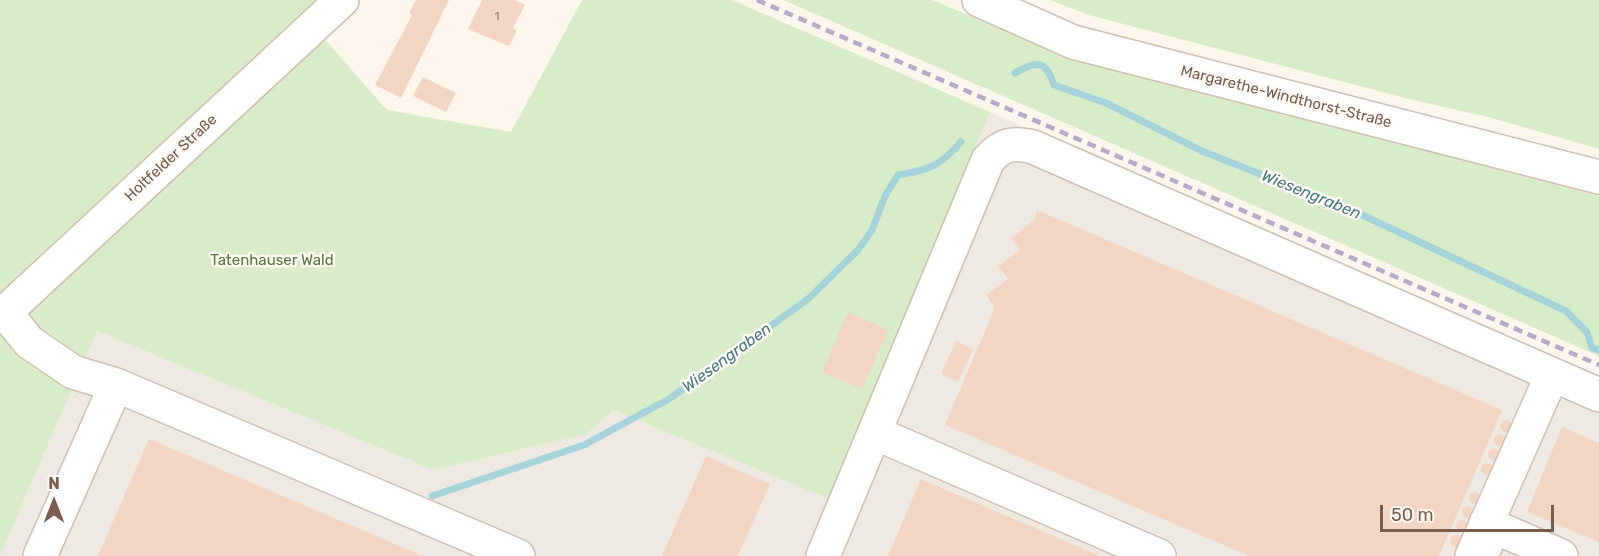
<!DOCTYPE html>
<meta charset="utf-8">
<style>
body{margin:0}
#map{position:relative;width:1599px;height:556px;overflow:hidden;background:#fdf6ec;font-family:Rubik,sans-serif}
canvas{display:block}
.north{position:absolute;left:24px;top:472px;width:60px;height:60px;-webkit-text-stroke:4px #fffaf3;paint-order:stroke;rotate:0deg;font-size:16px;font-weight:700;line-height:24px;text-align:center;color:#7a5c4d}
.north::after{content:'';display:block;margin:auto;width:21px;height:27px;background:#7a5c4d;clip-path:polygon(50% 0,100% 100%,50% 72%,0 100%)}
.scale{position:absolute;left:1380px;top:505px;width:174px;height:27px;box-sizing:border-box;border:3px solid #7a5c4d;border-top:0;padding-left:8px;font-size:18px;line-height:21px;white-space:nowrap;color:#7a5c4d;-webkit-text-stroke:4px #fffaf3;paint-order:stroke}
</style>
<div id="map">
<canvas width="1599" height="556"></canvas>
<div class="north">N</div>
<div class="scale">50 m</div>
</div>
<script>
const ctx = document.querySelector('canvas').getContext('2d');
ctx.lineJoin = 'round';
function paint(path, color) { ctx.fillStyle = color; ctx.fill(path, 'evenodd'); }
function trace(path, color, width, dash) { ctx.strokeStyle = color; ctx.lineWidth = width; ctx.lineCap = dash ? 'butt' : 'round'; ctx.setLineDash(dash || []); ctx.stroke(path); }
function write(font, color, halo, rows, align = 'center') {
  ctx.font = font + ' Rubik,sans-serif'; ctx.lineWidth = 5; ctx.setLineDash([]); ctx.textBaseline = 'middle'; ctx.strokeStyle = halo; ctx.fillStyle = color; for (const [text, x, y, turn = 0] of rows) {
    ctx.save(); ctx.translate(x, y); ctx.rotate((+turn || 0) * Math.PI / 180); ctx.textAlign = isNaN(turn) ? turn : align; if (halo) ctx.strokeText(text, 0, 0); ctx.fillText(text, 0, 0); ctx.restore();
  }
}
paint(new Path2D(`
 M990,112L1599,378V556H0L97,331L433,470L587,434L613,410L829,498Z`), '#efe9e4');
paint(new Path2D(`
 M0,0H327L0,306Z
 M582,0H732L990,112L829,499L613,410L587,434L433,470L97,331L0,556V333L321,35L387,110L511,132Z
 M783,0H932L1073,58L1599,196V356Z
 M1050,0H1599V149L1492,118L1409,99L1089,15Z`), '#d8ecc9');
trace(new Path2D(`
 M1015,73C1037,60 1046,60 1054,85L1106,103L1202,151L1356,212L1566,311L1587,332L1592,348L1599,350
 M432,496L584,445L669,399L808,299L858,250L872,230L885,196L898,175C929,170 940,166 961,142`), '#a5d3da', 7);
paint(new Path2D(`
 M416,0H449L401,98L375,85L412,15L409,13Z
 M482,0H515L525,5L513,28L517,30L509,46L468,29Z
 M423,77L456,93L446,112L413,96Z
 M1037,210L1502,410L1439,556H1249L945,425L995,308L986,295L1008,279L998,266L1020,250L1011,238L1033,221Z
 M848,312L888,330L862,389L822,372Z
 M956,341L973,349L958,382L941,374Z
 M1500 426a6 6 0 1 1 12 0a6 6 0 1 1-12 0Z
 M1562,427L1599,443V542L1527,512Z
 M1494 440a6 6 0 1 1 12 0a6 6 0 1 1-12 0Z
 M149,439L423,556H98Z
 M1488 455a6 6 0 1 1 12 0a6 6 0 1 1-12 0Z
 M706,456L770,484L738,556H662Z
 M1481 469a6 6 0 1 1 12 0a6 6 0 1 1-12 0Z
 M921,479L1100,556H888Z
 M1469 498a6 6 0 1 1 12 0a6 6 0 1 1-12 0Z
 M1462 512a6 6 0 1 1 12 0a6 6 0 1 1-12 0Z
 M1456 526a6 6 0 1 1 12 0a6 6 0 1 1-12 0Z
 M1450 541a6 6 0 1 1 12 0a6 6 0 1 1-12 0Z`), '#f3d5c3');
const minor = new Path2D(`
 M979,0L1073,42L1599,177
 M5,312L29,342L73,372L116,385L518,556
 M0,317L342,0
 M875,433L1159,556
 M1486,545V523L1561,556
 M40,556L116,385
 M823,556L988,160C1002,144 1013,142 1033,147L1599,395
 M1472,556L1552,375`);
trace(minor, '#d1beb0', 36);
trace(minor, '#fff', 33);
trace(new Path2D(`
 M757,0L1599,365`), '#b9a8c9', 4.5, [9, 6]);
write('12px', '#987a6a', null, [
 ["1",497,17]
]);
write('15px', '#7a5c4d', '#fffaf3', [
 ["Margarethe-Windthorst-Straße",1286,97,14],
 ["Holtfelder Straße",171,158,-43]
]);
write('15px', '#537a41', '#fffaf3', [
 ["Tatenhauser Wald",272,261]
]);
write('italic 16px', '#437c86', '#fffaf3', [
 ["Wiesengraben",1311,195,22],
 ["Wiesengraben",727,358,-36]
]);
</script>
